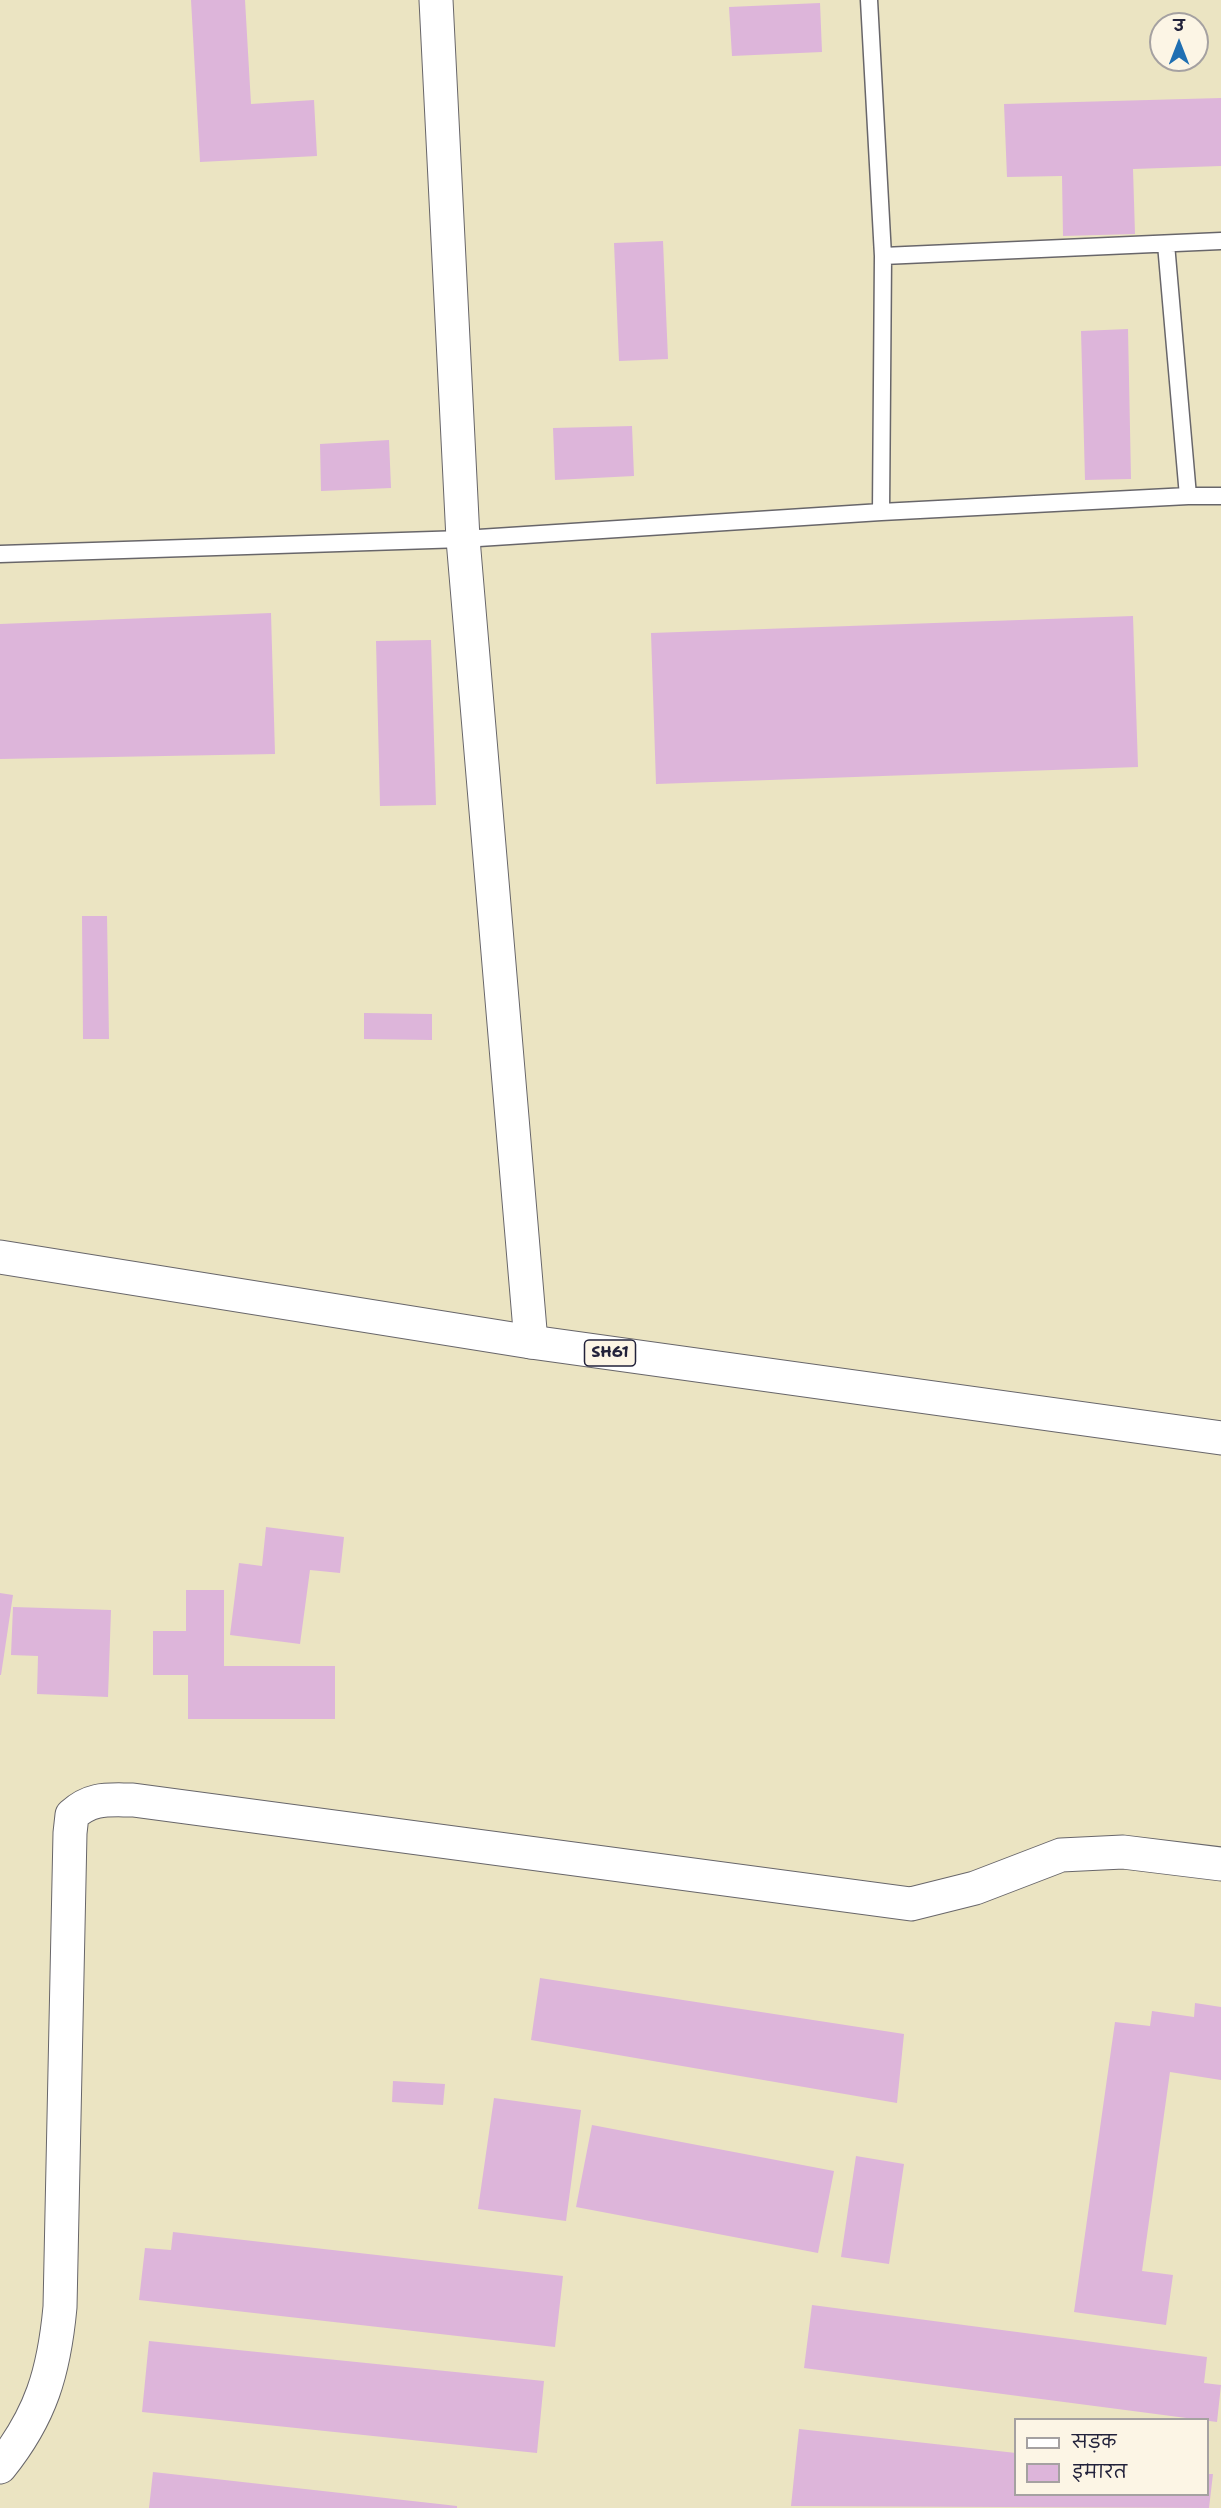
<!DOCTYPE html>
<meta charset="utf-8">
<style>
body{margin:0}
#map{position:relative;width:1221px;height:2508px;overflow:hidden;background:#ebe4c2;font-family:"Shantell Sans","Playpen Sans Deva",sans-serif}
canvas{display:block}
.legend{position:absolute;left:1014px;top:2418px;width:195px;height:78px;box-sizing:border-box;background:#fcf5e5;border:2px solid #a5a1a1;margin:0;padding:8px 10px;list-style:none;font-size:18px;color:#22223b}
.legend li{display:flex;align-items:center;gap:12px;height:30px}
.legend b{width:30px;border:2px solid #a5a1a1}
.north{position:absolute;left:1149px;top:12px;width:60px;height:60px;box-sizing:border-box;background:#fcf5e5;border:2px solid #a5a1a1;border-radius:50%;rotate:0deg;font-size:16px;font-weight:700;line-height:24px;text-align:center;color:#22223b}
.north::after{content:'';display:block;margin:auto;width:21px;height:27px;background:#1f6fb2;clip-path:polygon(50% 0,100% 100%,50% 72%,0 100%)}
</style>
<div id="map">
<canvas width="1221" height="2508"></canvas>
<ul class="legend">
<li><b style="height:8px;background:#fff"></b>सड़क</li>
<li><b style="height:16px;background:#ddb5da"></b>इमारत</li>
</ul>
<div class="north">उ</div>
</div>
<script>
const ctx = document.querySelector('canvas').getContext('2d');
ctx.lineJoin = 'round';
function paint(path, color) { ctx.fillStyle = color; ctx.fill(path, 'evenodd'); }
function trace(path, color, width, dash) { ctx.strokeStyle = color; ctx.lineWidth = width; ctx.lineCap = dash ? 'butt' : 'round'; ctx.setLineDash(dash || []); ctx.stroke(path); }
function write(font, color, halo, rows, align = 'center') {
  ctx.font = font + ' "Shantell Sans",sans-serif'; ctx.lineWidth = 5; ctx.setLineDash([]); ctx.textBaseline = 'middle'; ctx.strokeStyle = halo; ctx.fillStyle = color; for (const [text, x, y, turn = 0] of rows) {
    ctx.save(); ctx.translate(x, y); ctx.rotate((+turn || 0) * Math.PI / 180); ctx.textAlign = isNaN(turn) ? turn : align; if (halo) ctx.strokeText(text, 0, 0); ctx.fillText(text, 0, 0); ctx.restore();
  }
}
paint(new Path2D(`
 M191,0H245L251,104L314,100L317,156L200,162Z
 M820,3L822,52L732,56L729,7Z
 M1221,98V166L1133,169L1135,234L1063,236L1062,176L1007,177L1004,104Z
 M663,241L668,359L619,361L614,243Z
 M1128,329L1131,479L1085,480L1081,331Z
 M632,426L634,476L555,480L553,428Z
 M389,440L391,488L321,491L320,444Z
 M271,613L275,754L0,759V624Z
 M1133,616L1138,767L656,784L651,633Z
 M431,640L436,805L380,806L376,641Z
 M82,916H107L109,1039H83Z
 M364,1013L432,1014V1040L364,1039Z
 M266,1527L344,1537L340,1573L310,1570L300,1644L230,1635L239,1563L262,1566Z
 M186,1590H224V1666H335V1719H188V1675H153V1631H186Z
 M0,1593L13,1595L1,1675H0Z
 M13,1607L111,1610L108,1697L37,1694L38,1656L11,1655Z
 M540,1978L904,2034L897,2103L531,2040Z
 M1195,2003L1221,2007V2080L1170,2072L1142,2271L1173,2275L1166,2325L1074,2312L1115,2022L1150,2026L1152,2011L1194,2017Z
 M393,2081L445,2084L443,2105L392,2102Z
 M494,2098L581,2110L566,2221L478,2209Z
 M592,2125L834,2171L818,2253L576,2207Z
 M856,2156L904,2164L889,2264L841,2257Z
 M173,2232L563,2276L555,2347L139,2300L145,2248L171,2250Z
 M812,2305L1207,2357L1204,2383L1221,2385L1217,2422L804,2368Z
 M149,2341L544,2381L537,2453L142,2412Z
 M799,2429L1016,2453V2494H1208V2474H1213L1209,2508L791,2506Z
 M153,2472L457,2506V2508H149Z`), '#ddb5da');
const service = new Path2D(`
 M869,0L883,256
 M1188,496H1221
 M881,512L883,256L1221,241
 M0,554L463,539L881,512L1188,496L1166,244`);
const minor = new Path2D(`
 M436,0L463,539L531,1342
 M0,2467C41,2416 54,2372 60,2307L70,1833L72,1815C92,1797 108,1800 133,1800L911,1904L975,1888L1061,1855L1123,1852L1221,1864`);
const primary = new Path2D(`
 M0,1257L531,1342L1221,1438`);
trace(service, '#68666a', 19);
trace(minor, '#68666a', 35);
trace(primary, '#68666a', 35);
trace(service, '#fff', 16);
trace(minor, '#fff', 33);
trace(primary, '#fff', 33);
for (const [x, y, w] of [
 [610,1353,51]
]) { const box = new Path2D(); box.roundRect(x - w / 2, y - 13, w, 26, 4.5); ctx.fillStyle = '#fcf5e5'; ctx.fill(box); trace(box, '#22223b', 1.5); }
write('bold 16px', '#22223b', null, [
 ["SH61",610,1353]
]);
</script>
